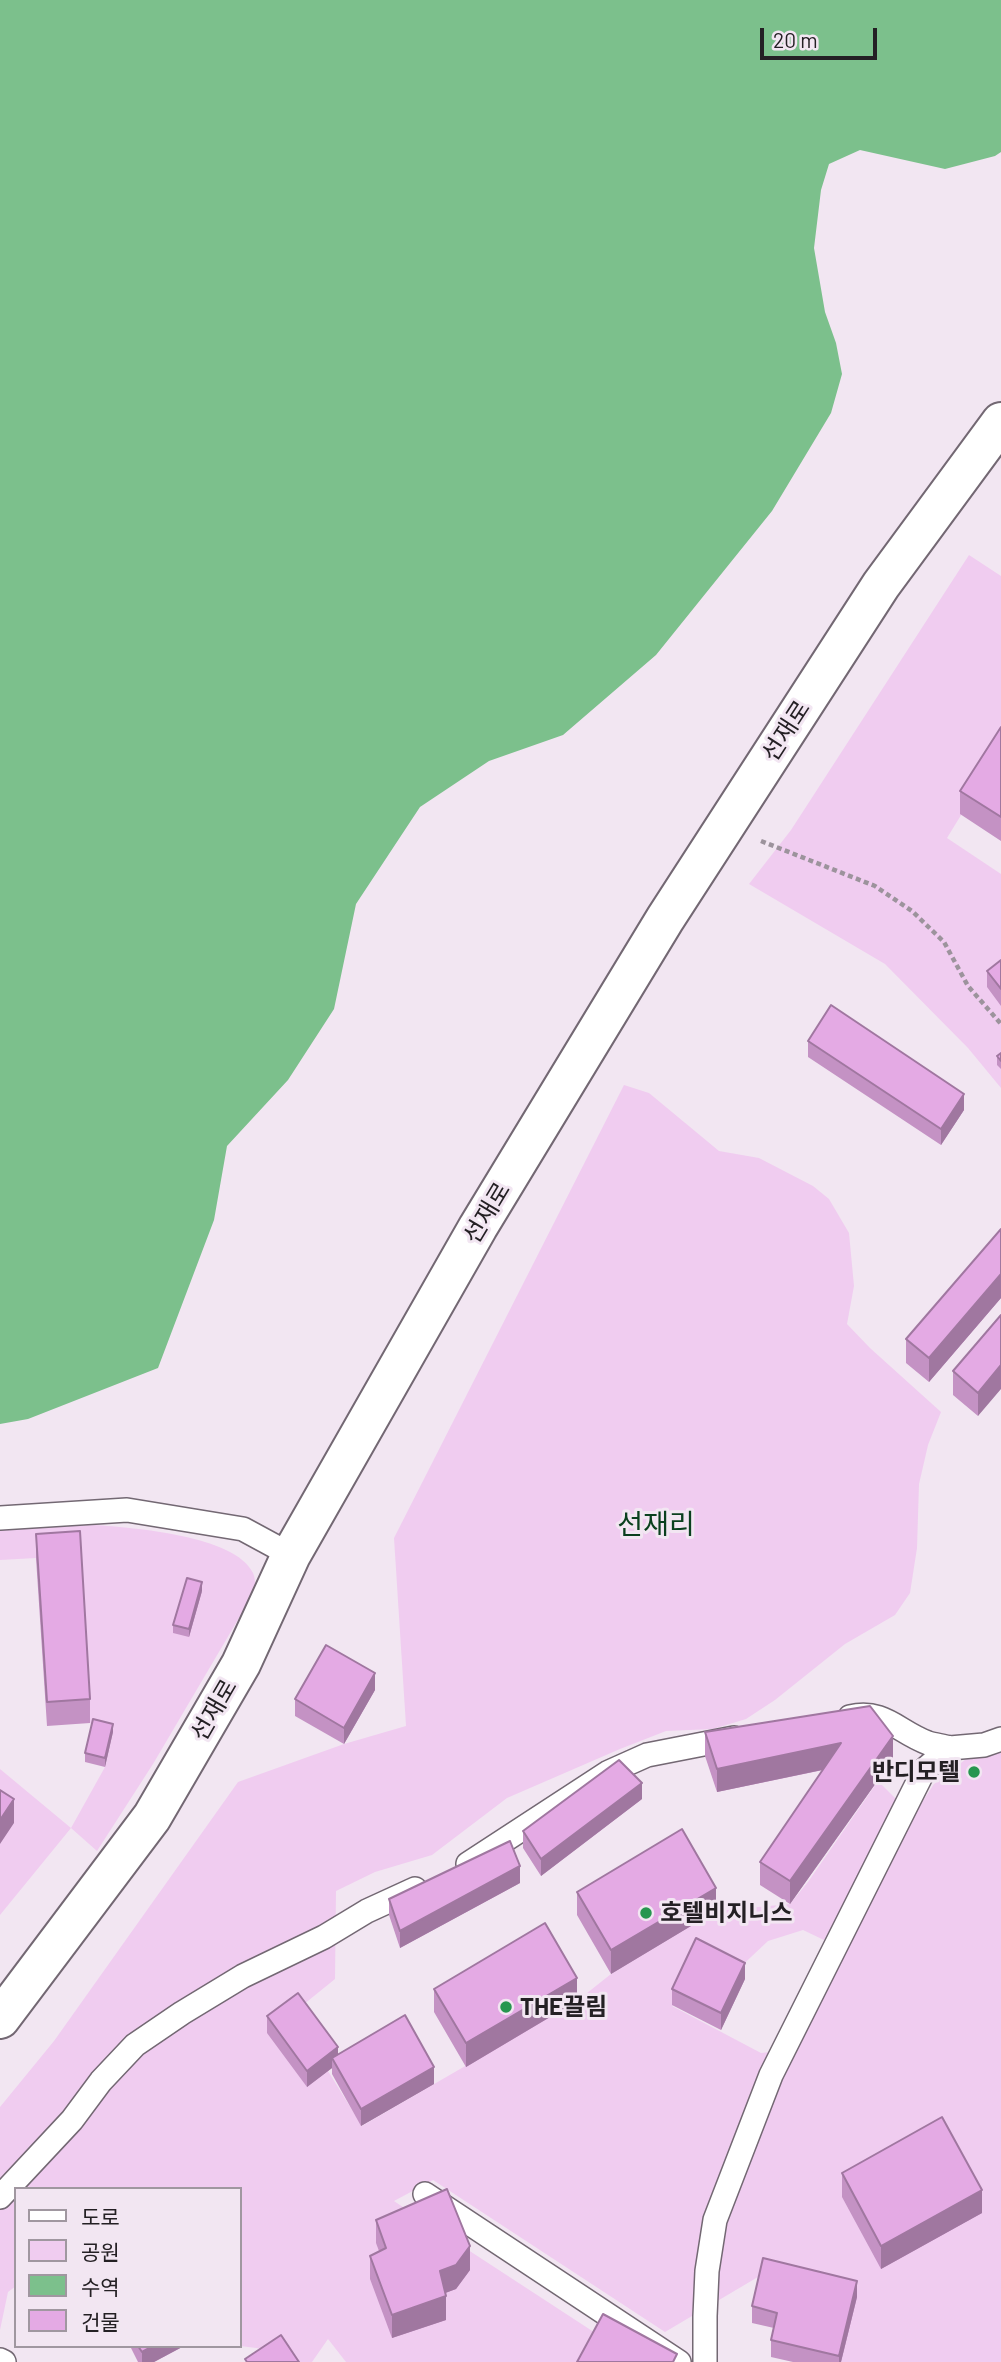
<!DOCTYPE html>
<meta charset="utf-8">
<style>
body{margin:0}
#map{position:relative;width:1001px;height:2362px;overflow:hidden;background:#f2e6f2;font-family:Barlow,"Noto Sans KR",sans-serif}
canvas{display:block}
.legend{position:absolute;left:14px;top:2187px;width:228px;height:161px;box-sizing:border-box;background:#f2e6f2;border:2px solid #a097a0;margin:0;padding:9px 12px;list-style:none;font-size:21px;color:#242024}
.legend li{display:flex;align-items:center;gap:14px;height:35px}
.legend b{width:35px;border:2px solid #a097a0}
.scale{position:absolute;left:760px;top:28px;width:117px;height:32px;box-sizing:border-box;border:4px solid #242024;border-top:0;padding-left:9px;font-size:21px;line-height:24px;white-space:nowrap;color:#242024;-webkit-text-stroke:5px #f2e6f2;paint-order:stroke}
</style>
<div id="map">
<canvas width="1001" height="2362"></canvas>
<ul class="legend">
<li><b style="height:9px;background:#fff"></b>도로</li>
<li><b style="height:19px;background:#f0ccf0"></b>공원</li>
<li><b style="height:19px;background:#7cc08c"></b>수역</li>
<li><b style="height:19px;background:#e4aae4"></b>건물</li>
</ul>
<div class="scale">20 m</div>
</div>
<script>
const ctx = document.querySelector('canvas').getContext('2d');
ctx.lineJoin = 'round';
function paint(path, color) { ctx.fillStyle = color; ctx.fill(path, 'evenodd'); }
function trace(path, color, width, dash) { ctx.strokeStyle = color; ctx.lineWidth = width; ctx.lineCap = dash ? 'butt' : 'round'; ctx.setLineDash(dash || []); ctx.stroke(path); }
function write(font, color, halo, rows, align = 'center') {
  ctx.font = font + ' Barlow,"Noto Sans KR",sans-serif'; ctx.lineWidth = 6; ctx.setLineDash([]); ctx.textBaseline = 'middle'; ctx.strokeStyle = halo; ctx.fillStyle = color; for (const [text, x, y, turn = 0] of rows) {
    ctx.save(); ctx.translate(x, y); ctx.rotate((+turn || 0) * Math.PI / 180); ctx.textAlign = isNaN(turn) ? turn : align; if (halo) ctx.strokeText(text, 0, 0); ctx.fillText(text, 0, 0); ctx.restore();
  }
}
paint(new Path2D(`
 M969,555L1001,576V750L947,838L1001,874V1088L968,1048L885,964L749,884L791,830Z
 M624,1085L649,1093L719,1151L759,1158L813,1186L829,1199L849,1233L854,1286L847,1324L870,1348L941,1412L928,1445L919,1484L917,1548L910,1593L895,1615L845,1644L775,1700L746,1719L713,1729L666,1731L620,1749L507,1798L432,1855L375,1872L336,1891L335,1979L298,2009L328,2071L362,2126L577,2001L611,1974L716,1911L790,1904L808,1882L878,1781L897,1800L856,1888L824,1940L803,1930L768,1941L734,1973L672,2006L761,2053L798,2049L913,1816L934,1784L984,1745L1001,1739V2362H841L856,2297L763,2274L665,2332L433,2180L394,2201L425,2222L440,2295L459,2244L603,2338L590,2362H346L328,2339L312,2362H288L281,2351L240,2346V2189H16V2286L8,2292L0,2330V2107L54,2041L238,1782L344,1744L406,1726L394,1538Z
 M95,1525C133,1528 235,1535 253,1573C255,1577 255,1584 256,1589L153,1764L97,1851L71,1828L0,1915V1769L71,1828L105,1767L113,1733L93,1727L90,1723L36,1558L0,1560V1529Z`), '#f0ccf0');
paint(new Path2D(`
 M0,0H1001V152L995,156L945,169L860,150L829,164L821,190L814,248L825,312L836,343L842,374L831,413L772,511L656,655L563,735L489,761L420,807L356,904L334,1009L288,1080L227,1146L214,1220L158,1368L28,1419L0,1424Z`), '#7cc08c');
const service = new Path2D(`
 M0,1518L127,1510L243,1529L291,1555
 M850,1717C884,1709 898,1732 928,1743C934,1745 943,1746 950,1748
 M468,1864L609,1772L647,1755L734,1738
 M425,2194L679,2362
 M0,2197L72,2120L101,2081L135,2045L182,2013L243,1976L324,1937L367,1911L415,1889
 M0,2360L4,2362
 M705,2362V2316L707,2271L715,2220L771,2075L924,1770L950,1748L984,1745L1001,1739`);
const tertiary = new Path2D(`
 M0,2019L152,1817L241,1664L291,1555L478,1227L665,919L881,585L1001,422`);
trace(service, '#736873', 26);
trace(tertiary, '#736873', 42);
trace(new Path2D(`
 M761,841L875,886L912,911L944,942L968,986L1001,1024`), '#9c939c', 4.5, [5, 3.5]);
trace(service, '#fff', 23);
trace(tertiary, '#fff', 38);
paint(new Path2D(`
 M1001,727V841L960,814V791Z
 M1001,960V1006L987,987V971Z
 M808,1041L964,1110L941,1145L808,1057Z
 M1001,1053V1069L997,1065V1056Z
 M1001,1229V1298L929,1382L906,1363V1339Z
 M1001,1315L978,1416L953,1395V1371Z
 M36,1534L90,1699V1723L47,1726L36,1558Z
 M202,1591L189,1637L173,1633V1625Z
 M375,1690L344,1744L295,1716V1699Z
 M113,1732L105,1767L85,1762V1753Z
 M705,1732L893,1759L790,1904L760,1885V1862L823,1770L717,1792L705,1756Z
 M642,1799L541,1876L523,1848V1831Z
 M520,1883L400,1948L389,1915V1899Z
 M577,1892L716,1911L611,1974L577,1915Z
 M745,1979L721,2030L672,2005V1989Z
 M434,1989L577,2001L466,2067L434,2012Z
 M267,2016L338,2054L434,2084L361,2126L332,2074V2068L307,2087L267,2033Z
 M842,2173L982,2213L881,2269L842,2197Z
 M376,2220L470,2270L456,2289L445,2293L446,2320L392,2338L370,2279V2256L379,2251L376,2243Z
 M857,2297L841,2362H793L771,2357V2340L774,2328L752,2323V2306Z
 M130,2346H184L154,2362H138Z`), '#c492c4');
paint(new Path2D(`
 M964,1094V1110L941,1145V1129Z
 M1001,1274V1298L929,1382V1358Z
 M1001,1365V1389L978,1416V1393Z
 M202,1582V1591L189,1637V1629Z
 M375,1673V1690L344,1744V1728Z
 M113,1724V1732L105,1767V1758Z
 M893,1736V1759L790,1904V1881Z
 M841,1743V1766L717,1792V1769Z
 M642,1783V1799L541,1876V1859Z
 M14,1799V1823L0,1844V1820Z
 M520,1866V1883L400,1948V1931Z
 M716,1888V1911L611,1974V1950Z
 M745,1963V1979L721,2030V2013Z
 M577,1978V2001L466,2067V2043Z
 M338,2047V2064L332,2058V2068L307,2087V2071Z
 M434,2067V2084L361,2126V2109Z
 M982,2190V2213L881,2269V2246Z
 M470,2246V2270L456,2289L440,2295V2271Z
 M857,2281V2297L841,2362H839V2356Z
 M446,2296V2320L392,2338V2315Z
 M153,2346H184L154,2362H142V2352Z`), '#a077a0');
const building = new Path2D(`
 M1001,727V817L960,791Z
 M1001,960V989L987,971Z
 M831,1005L964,1094L941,1129L808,1041Z
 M1001,1053V1061L997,1056Z
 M1001,1229V1274L929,1358L906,1339Z
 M1001,1315V1365L978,1393L953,1371Z
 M80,1531L90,1699L47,1702L36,1534Z
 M187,1578L202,1582L189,1629L173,1625Z
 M326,1645L375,1673L344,1728L295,1699Z
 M870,1706L893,1736L790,1881L760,1862L841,1743L717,1769L705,1732Z
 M93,1719L113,1724L105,1758L85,1753Z
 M619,1760L642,1783L541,1859L523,1831Z
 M0,1790L14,1799L0,1820Z
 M682,1829L716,1888L611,1950L577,1892Z
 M510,1841L520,1866L400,1931L389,1899Z
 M545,1923L577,1978L466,2043L434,1989Z
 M696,1938L745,1963L721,2013L672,1989Z
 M298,1993L338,2047L307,2071L267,2016Z
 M405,2015L434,2067L361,2109L332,2058Z
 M942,2117L982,2190L881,2246L842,2173Z
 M447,2189L470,2246L456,2265L440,2271L446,2296L392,2315L370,2256L386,2248L376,2220Z
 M763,2258L857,2281L839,2356L771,2340L777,2313L752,2306Z
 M603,2314L677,2354L673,2362H577Z
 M281,2335L299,2362H247L245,2359Z
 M138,2346H153L142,2352Z`);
paint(building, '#e4aae4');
trace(building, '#a077a0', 2);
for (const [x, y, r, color] of [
 [974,1772,7,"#26964f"],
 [646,1913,7,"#26964f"],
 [506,2007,7,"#26964f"]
]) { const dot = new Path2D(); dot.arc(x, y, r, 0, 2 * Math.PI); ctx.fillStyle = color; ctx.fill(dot); trace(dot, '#f2e6f2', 2.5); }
write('24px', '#242024', '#f2e6f2', [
 ["선재로",786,731,-57],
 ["선재로",487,1213,-59],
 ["선재로",214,1710,-60]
]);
write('bold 24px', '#242024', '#f2e6f2', [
 ["반디모텔",960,1772,"right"],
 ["호텔비지니스",660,1913],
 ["THE끌림",520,2007]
], 'left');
write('28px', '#0a401e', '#f2e6f2', [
 ["선재리",656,1525]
]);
</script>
